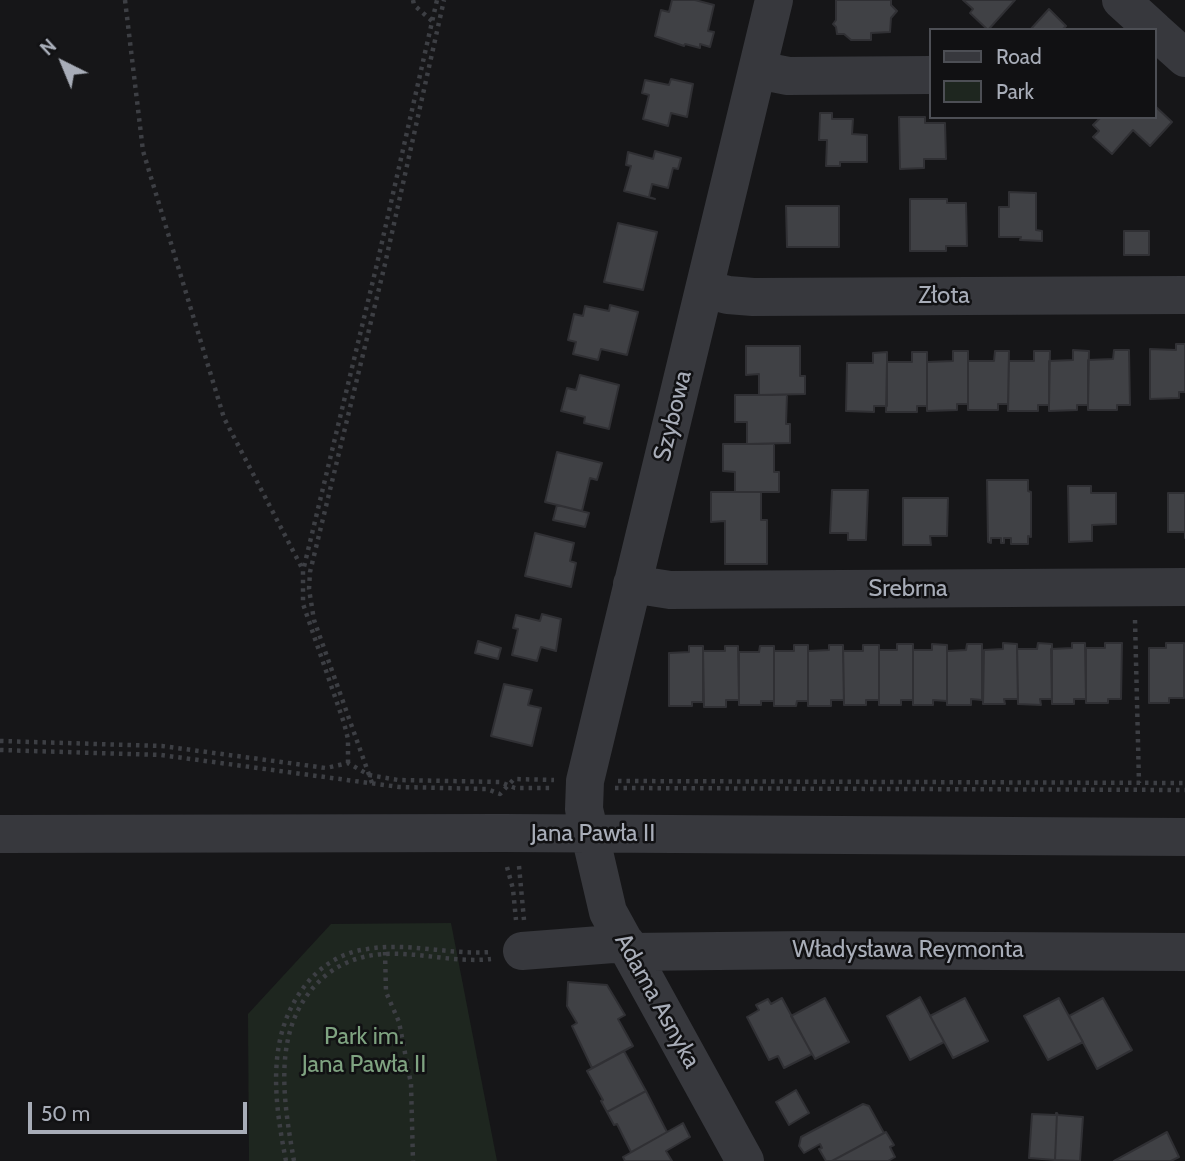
<!DOCTYPE html>
<meta charset="utf-8">
<style>
body{margin:0}
#map{position:relative;width:1185px;height:1161px;overflow:hidden;background:#161618;font-family:Cabin,sans-serif}
canvas{display:block}
.legend{position:absolute;left:929px;top:28px;width:228px;height:91px;box-sizing:border-box;background:#111113;border:2px solid #4d4f55;margin:0;padding:9px 12px;list-style:none;font-size:21px;color:#a8adb8}
.legend li{display:flex;align-items:center;gap:14px;height:35px}
.legend b{width:35px;border:2px solid #4d4f55}
.north{position:absolute;left:28px;top:28px;width:70px;height:70px;-webkit-text-stroke:5px #111113;paint-order:stroke;rotate:317deg;font-size:19px;font-weight:700;line-height:28px;text-align:center;color:#a8adb8}
.north::after{content:'';display:block;margin:auto;width:24px;height:32px;background:#a8adb8;clip-path:polygon(50% 0,100% 100%,50% 72%,0 100%)}
.scale{position:absolute;left:28px;top:1102px;width:219px;height:32px;box-sizing:border-box;border:4px solid #a8adb8;border-top:0;padding-left:9px;font-size:21px;line-height:24px;white-space:nowrap;color:#a8adb8;-webkit-text-stroke:5px #111113;paint-order:stroke}
</style>
<div id="map">
<canvas width="1185" height="1161"></canvas>
<ul class="legend">
<li><b style="height:9px;background:#37383d"></b>Road</li>
<li><b style="height:19px;background:#1e261f"></b>Park</li>
</ul>
<div class="north">N</div>
<div class="scale">50 m</div>
</div>
<script>
const ctx = document.querySelector('canvas').getContext('2d');
ctx.lineJoin = 'round';
function paint(path, color) { ctx.fillStyle = color; ctx.fill(path, 'evenodd'); }
function trace(path, color, width, dash) { ctx.strokeStyle = color; ctx.lineWidth = width; ctx.lineCap = dash ? 'butt' : 'round'; ctx.setLineDash(dash || []); ctx.stroke(path); }
function write(font, color, halo, rows, align = 'center') {
  ctx.font = font + ' Cabin,sans-serif'; ctx.lineWidth = 5; ctx.setLineDash([]); ctx.textBaseline = 'middle'; ctx.strokeStyle = halo; ctx.fillStyle = color; for (const [text, x, y, turn = 0] of rows) {
    ctx.save(); ctx.translate(x, y); ctx.rotate((+turn || 0) * Math.PI / 180); ctx.textAlign = isNaN(turn) ? turn : align; if (halo) ctx.strokeText(text, 0, 0); ctx.fillText(text, 0, 0); ctx.restore();
  }
}
paint(new Path2D(`
 M451,923L497,1161H249L248,1014L331,924Z`), '#1e261f');
const building = new Path2D(`
 M672,0H695L714,5L708,31L714,32L710,47L700,44V48L685,44L684,46L655,36L661,10L669,12Z
 M836,0H891V5L897,11L891,18L890,32L871,33V40H851L844,34H837L836,27L833,24L836,20Z
 M963,0H1015L988,30L970,13L973,9Z
 M1049,9L1066,26L1062,30H1030Z
 M671,79L693,84L687,117L671,113L668,126L643,119L649,95L642,93L645,80L669,85Z
 M1155,106L1172,122L1150,146L1133,130L1112,154L1093,137L1099,131L1093,125L1101,117H1155Z
 M820,113H832V119H853L852,134L867,135V162H840V166H826L827,140H819Z
 M899,117H925V123H945L946,159H924V168L900,169Z
 M655,151L681,158L678,169L673,168L668,188L652,184L649,197L655,199L624,191L631,166L626,165L628,152L653,159Z
 M1009,192L1036,193V230L1042,231V241L1020,240L1021,237H999V207H1009Z
 M910,199H947V203H966L967,246H946V251H910Z
 M786,206H839V247H787Z
 M618,223L657,232L643,290L604,282Z
 M1124,231H1149V255H1124Z
 M610,305L638,312L627,355L601,349L598,360L573,354L576,342L568,340L574,314L583,316L585,306L609,311Z
 M1176,344H1185V392H1179V398L1150,399V349L1176,350Z
 M746,346H800V376H805V394L759,395V374L746,375Z
 M1073,350L1089,351L1088,405H1077V410L1049,411V361L1073,360Z
 M1114,350H1129L1130,405H1117V410H1088V360L1113,359Z
 M953,351H968V404H957V410L927,411V362L953,361Z
 M995,351H1009L1008,404H998V410H968V361H994Z
 M1034,351H1050L1049,405H1038V411H1008L1009,361H1034Z
 M887,352V406H874V412L846,411L847,363H873V353Z
 M912,352H927V406H917V412H886L887,362H912Z
 M580,375L619,385L609,429L584,423L585,417L561,411L567,388L576,390Z
 M735,395H787L786,424H790V443L747,444V422H735Z
 M723,444H774V472H779V492H735V472L723,471Z
 M557,452L602,463L597,480L590,478L582,511L545,502Z
 M987,480H1028V491L1031,492V537L1028,536V544H1011V538H1004V543H1001V538H991V543L988,542Z
 M1068,486H1091V493H1116V524L1092,525V541L1069,542Z
 M832,490H868L866,540H848V533H830Z
 M711,492H761V520H767V564H725V521L711,522Z
 M1168,493H1185V538V532H1168Z
 M903,498H948L947,536H930L931,545H903Z
 M557,505L589,513L585,527L553,520Z
 M535,533L574,543L570,561L576,563L571,587L525,576Z
 M542,614L561,619L556,651L541,647L537,661L512,655L518,629L513,628L516,615L540,621Z
 M478,641L501,648L498,659L475,653Z
 M1003,643L1017,644L1018,699H1004L1005,704H983L984,650L1003,649Z
 M1038,643L1052,644V699H1040L1041,705L1018,704L1017,649H1037Z
 M1072,643H1085L1086,699H1074V704H1052L1051,649L1072,648Z
 M1105,643H1122L1121,699H1108V703H1086V648H1105Z
 M1166,643H1184V698H1169V703H1149V648H1166Z
 M897,644H913V700H901V705H879V650H897Z
 M932,644L947,645V701L933,700V705H913V650H932Z
 M967,644H982V700L971,699V705H947V651L966,650Z
 M794,645H808V701H797L796,706H774V651H794Z
 M829,645H843L844,700H831V706H808V651L829,650Z
 M863,645H879V700H866V705H844L843,651H863Z
 M689,646H703V702H692V706H669V653L689,652Z
 M725,646H738L739,700H726V707H704L703,651H725Z
 M760,646H774V701H761V705H739V652H759Z
 M504,684L532,690L528,705L541,708L532,746L491,736Z
 M568,982L607,985L625,1015L618,1019L633,1046L592,1068L572,1026L577,1023L567,1006Z
 M920,997L944,1042L910,1060L887,1016Z
 M782,998L812,1054L784,1068L778,1056L769,1060L747,1017L759,1010L756,1005L768,999L771,1004Z
 M825,998L849,1042L815,1059L791,1016Z
 M965,998L988,1041L953,1058L930,1016Z
 M1059,998L1083,1042L1048,1060L1024,1016Z
 M1103,998L1132,1050L1097,1069L1069,1016Z
 M624,1051L646,1091L607,1112L601,1101L603,1100L587,1071Z
 M796,1090L809,1113L789,1125L776,1102Z
 M646,1091L667,1132L631,1152L617,1124L614,1125L607,1112Z
 M863,1104L869,1106L884,1133L832,1161H826L819,1149L822,1148L820,1144L804,1153L799,1146L801,1137Z
 M1056,1113H1057L1055,1160L1029,1158L1032,1114L1056,1115Z
 M1057,1113L1058,1115L1083,1117L1080,1161L1055,1160Z
 M683,1123L690,1137L666,1151L672,1161H625L623,1157Z
 M886,1132L894,1145L890,1147L895,1157L888,1161H832Z
 M1167,1132L1179,1157L1171,1161H1114Z`);
paint(building, '#404145');
trace(building, '#303034', 2);
trace(new Path2D(`
 M125,0L143,151L224,418L303,570
 M413,0L414,5L432,21
 M1135,620L1139,783
 M0,741L162,746L326,768L348,763L369,775L398,780L500,782L515,788H551
 M0,750L161,755L399,787L487,789L500,794L514,779L554,780
 M348,763V739L344,723L303,604V571L377,264L437,0
 M618,781L1185,783
 M372,783L314,620L309,589L310,572L385,264L444,0
 M615,788L1185,790
 M519,866L524,920
 M507,867L513,889L516,920
 M385,952L386,992L399,1022L411,1084L413,1161
 M286,1161C274,1100 265,1033 308,982C323,964 344,952 367,949C408,942 449,955 490,952
 M294,1161C283,1098 270,1023 325,976C342,962 363,955 384,954C420,952 455,963 491,959`), '#3d3f44', 4.5, [3.5, 5]);
trace(new Path2D(`
 M1121,0L1154,30
 M1155,31L1185,58
 M758,70L788,76L931,75
 M704,289L728,295L753,297L1185,295
 M632,584L670,590L1185,587
 M0,834L503,833L1185,837
 M522,951L626,943
 M630,952L808,950L1185,952
 M745,1161L608,912L584,809L585,781L774,0`), '#37383d', 38);
write('24px', '#a8adb8', '#111113', [
 ["Złota",944,296],
 ["Szybowa",673,416,-76],
 ["Srebrna",908,589],
 ["Jana Pawła II",593,834],
 ["Władysława Reymonta",908,950],
 ["Adama Asnyka",657,1001,61]
]);
write('24px', '#7fa381', '#111113', [
 ["Park im.",364,1037],
 ["Jana Pawła II",364,1065]
]);
</script>
